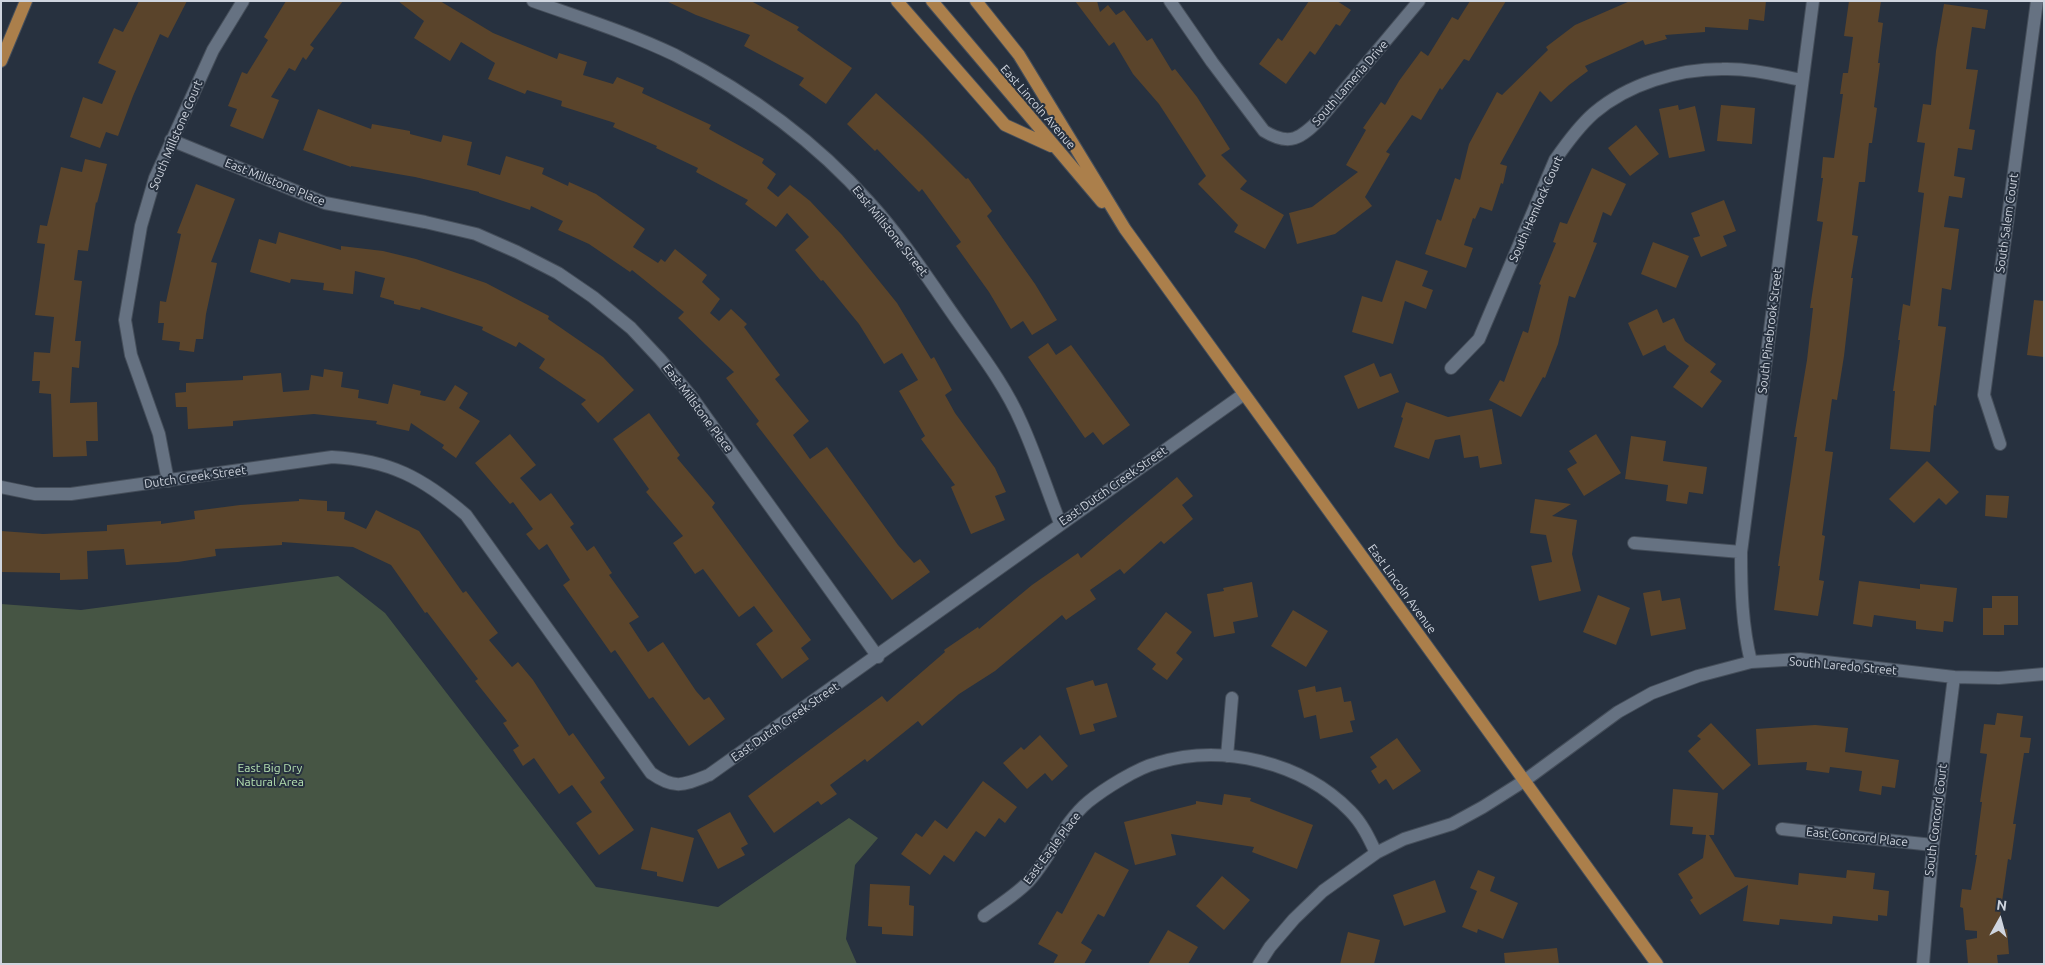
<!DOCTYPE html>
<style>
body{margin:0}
#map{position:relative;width:2045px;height:965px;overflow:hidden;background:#27313f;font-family:Ubuntu,sans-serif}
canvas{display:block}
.frame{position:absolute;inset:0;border:2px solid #cfd5df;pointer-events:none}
.north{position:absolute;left:1975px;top:895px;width:50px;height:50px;-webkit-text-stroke:4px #27313f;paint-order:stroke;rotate:7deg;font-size:14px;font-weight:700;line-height:20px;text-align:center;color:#cfd5df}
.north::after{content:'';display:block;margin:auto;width:18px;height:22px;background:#cfd5df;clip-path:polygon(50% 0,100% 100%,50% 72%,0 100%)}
</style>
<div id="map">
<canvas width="2045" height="965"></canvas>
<div class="frame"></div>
<div class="north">N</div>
</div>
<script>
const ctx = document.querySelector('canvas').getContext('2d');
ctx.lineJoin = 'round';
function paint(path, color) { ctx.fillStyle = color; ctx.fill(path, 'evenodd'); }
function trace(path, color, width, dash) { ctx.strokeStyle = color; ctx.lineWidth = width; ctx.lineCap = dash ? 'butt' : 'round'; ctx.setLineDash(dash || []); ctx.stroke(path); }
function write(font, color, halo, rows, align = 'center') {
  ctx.font = font + ' Ubuntu,sans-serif'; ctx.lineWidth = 4; ctx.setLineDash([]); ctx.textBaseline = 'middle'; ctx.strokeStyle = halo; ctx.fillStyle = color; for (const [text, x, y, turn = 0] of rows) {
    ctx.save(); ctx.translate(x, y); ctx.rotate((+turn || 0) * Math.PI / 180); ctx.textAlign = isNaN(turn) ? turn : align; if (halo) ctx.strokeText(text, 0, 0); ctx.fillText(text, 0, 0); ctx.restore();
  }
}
paint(new Path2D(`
 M338,576L385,613L596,887L718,907L849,818L878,838L855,865L846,939L857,964H1V604L81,610Z`), '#465544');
paint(new Path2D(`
 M139,1H187L168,38L160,34L133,96L118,136L106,132L100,148L70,137L83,97L102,104L116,71L98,63L114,28L123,32Z
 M286,1H343L310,45L314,48L306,60L303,57L295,71L289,68L271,97L279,100L263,139L230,126L237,109L228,106L242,72L247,74L268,40L264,37Z
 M398,1H440L493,33L557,59L559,53L587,62L583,75L613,84L617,77L644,88L642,93L711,125L709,129L764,159L762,163L776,174L767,188L778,197L790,185L810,201L842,235L897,303L931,359L934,357L952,390L945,395L955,413L995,468L1006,492L995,496L1005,520L971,534L951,487L955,485L921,439L925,436L899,391L918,380L902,353L884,364L859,324L823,280L821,281L795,250L809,237L787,213L776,227L745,204L748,200L696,172L698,168L656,148L657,146L613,127L615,123L561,106L562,101L527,90L525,94L488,79L495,63L461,42L450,61L414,38L424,21Z
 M666,1H751L799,27L797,30L852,68L826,104L799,85L804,78L744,46L750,35L696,15Z
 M1075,1H1097L1100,12L1108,5L1116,15L1124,10L1147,41L1152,38L1172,71L1175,69L1197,97L1230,149L1221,155L1247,181L1240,189L1284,215L1265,249L1234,232L1238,225L1198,184L1206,176L1159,104L1133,74L1114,42L1109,46Z
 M1309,1H1337L1351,10L1340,26L1336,24L1315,55L1310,51L1286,84L1259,64L1278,38L1282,41Z
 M1470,1H1506L1469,61L1464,59L1442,90L1440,88L1421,120L1412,115L1386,152L1390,154L1365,197L1372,206L1335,234L1297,244L1289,213L1312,207L1358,172L1346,165L1366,130L1363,128L1381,102L1385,105L1399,81L1421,51L1428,56L1452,17L1458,20Z
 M1630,1H1766L1764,21L1749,19L1748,30L1705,27V32L1665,35L1667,39L1645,45L1643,40L1585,66L1588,71L1569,85L1551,102L1540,91L1500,164L1507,166L1503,184L1501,183L1492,211L1480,207L1475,219L1473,218L1464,245L1473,248L1466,268L1425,254L1437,219L1441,221L1455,178L1460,180L1469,144L1497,92L1502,95L1548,50L1546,47L1575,25Z
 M1849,1H1881L1878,22L1883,23L1878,63H1880L1874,107L1877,108L1872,143H1869L1865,182H1859L1852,235L1858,236L1851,278H1853L1844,356L1837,400L1832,399L1825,451L1833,452L1822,535L1825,536L1819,580L1824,581L1818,616L1774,610L1780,566H1778L1797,437H1794L1807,360L1813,308H1810L1823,222L1817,221L1823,178H1821L1823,157L1834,158L1843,94H1840L1843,73H1848L1853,37L1844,36Z
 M1944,4L1988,10L1985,29L1972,27L1966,69L1978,70L1969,129L1975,130L1972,150L1958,148L1954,176L1965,178L1962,198L1949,196L1944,227L1959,229L1951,290L1942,288L1938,326L1946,327L1936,406L1934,405L1930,452L1890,449L1895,391H1893L1900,340H1898L1903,304L1910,306L1924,193L1918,192L1925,143L1917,142L1923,104L1931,105L1936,51Z
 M876,93L922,135L966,179L968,178L992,211L987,216L1035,284L1057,320L1032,335L1023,321L1011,329L989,292L956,246L961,242L922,189L919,192L877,149L875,151L847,124Z
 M1678,105L1679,110L1695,106L1705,151L1669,158L1659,109Z
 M1721,105L1755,108L1752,144L1717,141Z
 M318,109L371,129L372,124L410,131V134L441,142L443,135L472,142L467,165L500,175L506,156L544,168L542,174L568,186L569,182L596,194L645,229L633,247L658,263L661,259L665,262L675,249L707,275L702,282L720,299L710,313L719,321L731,309L747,324L744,327L780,375L775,379L809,421L793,435L810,459L827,447L898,545L914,563L920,559L930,572L892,600L756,424L759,421L726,378L734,372L678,318L684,312L632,270L630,272L589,244L558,230L563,221L531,206L530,210L479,193V192L415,177L351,166V167L303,150Z
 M1636,125L1659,154L1630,176L1608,148Z
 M85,159L107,164L97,203L96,202L88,251L78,250L74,280L82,281L75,341H81L79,368L72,367L70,403L97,402L98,441H86L87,456L53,457L51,394L39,393L40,381H32L34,352L50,353L54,317L35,315L45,244L37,243L40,225L47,226L61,167L82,172Z
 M1592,168L1626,184L1611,216L1603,212L1593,242L1597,243L1575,298L1569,296L1558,344L1545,378L1543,377L1521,417L1489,400L1500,380L1504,382L1523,331L1528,333L1541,285L1539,284L1556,243L1553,242L1560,222L1567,224Z
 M196,184L235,199L211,262L217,263L206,314L203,339H196L194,352L179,350L180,342L162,340L164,323H158L160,301L166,302L181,234L177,233Z
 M1724,200L1736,231L1723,236L1727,246L1701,257L1693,238L1700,236L1691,213Z
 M279,232L341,250V246L383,251L416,259L486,283L549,316L548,319L603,357L634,390L598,423L581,404L586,400L539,368L545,359L519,342L516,347L482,330L483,327L421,307L420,310L394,304V301L380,297L385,278L355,271L353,294L323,290L324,283L291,279L290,283L250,272L259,239L276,244Z
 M1653,242L1689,256L1676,288L1641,274Z
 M1396,260L1428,271L1422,286L1433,290L1426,309L1405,301L1393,344L1352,332L1362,296L1382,302Z
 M2034,300L2044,301V357L2027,355Z
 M1657,309L1663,323L1674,318L1685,341L1716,364L1710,372L1722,381L1702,408L1673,387L1689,366L1667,350L1665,345L1643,356L1628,323Z
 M1048,343L1056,355L1071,345L1130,425L1103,445L1093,432L1085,438L1028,357Z
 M1374,363L1380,377L1391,373L1399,392L1358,409L1344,376Z
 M324,369L343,372L341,387L359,390L358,398L388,404L393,384L421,391L420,395L445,401L455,385L468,393L459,408L480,421L456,458L442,448L444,445L411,423L409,431L376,424L377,421L314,414L233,421V426L188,429L187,407H176L175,393L186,392V383L243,380V376L281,373L283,392L309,390L311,375L323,377Z
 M1406,402L1448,417L1492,409L1502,464L1480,468L1478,456L1464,458L1460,435L1435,440L1429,459L1394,447L1403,418L1401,417Z
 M649,413L680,455L677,458L715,503L712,507L811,640L801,648L809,659L782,679L756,644L773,631L754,606L739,617L703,569L695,574L673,543L683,536L646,492L649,489L613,439Z
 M510,434L536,465L520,478L540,501L551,493L574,524L570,527L587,551L594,546L612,573L609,575L639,617L629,623L648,652L663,642L696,691L704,700L709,697L725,719L689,746L653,697L649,699L615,650L611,653L573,599L563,585L570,580L547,544L539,550L526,534L533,529L513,502L510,504L475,463Z
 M1596,434L1621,473L1584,496L1567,469L1577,463L1569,451Z
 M1631,436L1666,441L1663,461L1707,467L1703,494L1689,492L1687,504L1666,501L1668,485L1625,479Z
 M1927,461L1959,492L1946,505L1939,498L1914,523L1889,499Z
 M1177,477L1193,496L1182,505L1193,519L1164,544L1161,541L1124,574L1120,569L1090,590L1096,599L1066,620L1062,615L995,671L959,694L922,726L918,721L867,762L865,759L830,785L837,794L821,805L818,801L774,833L748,796L882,696L887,702L945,652L944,650L978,627L979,629L1032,585L1078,553L1081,558Z
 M1986,495L2009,496L2007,518L1985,516Z
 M299,499L327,501V511L345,512L344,519L366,529L376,510L419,531L463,593L466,591L498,633L489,640L512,667L518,662L533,680L569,736L573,733L605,778L600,782L634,830L599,855L576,823L592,812L572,785L559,794L534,758L523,766L513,750L519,746L503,723L507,721L475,681L478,679L427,612L425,613L391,565L353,547L282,542V545L215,549L216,556L178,562L126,565L124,549L87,551L88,579L60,580V573L1,572V531L43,534L107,531V525L161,521V524L195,519L194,511L240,505L299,501Z
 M1535,499L1571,504L1552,516L1577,520L1572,554L1581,591L1539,601L1531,566L1552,562L1546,535L1530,533Z
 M1859,581L1920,589V584L1957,588L1953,622L1944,621L1943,632L1916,629V621L1874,615L1872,627L1853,624Z
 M1252,582L1258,617L1233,622L1235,633L1214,637L1207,594L1224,591L1223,588Z
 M1660,590L1662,601L1680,598L1686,629L1651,636L1643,593Z
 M1598,595L1630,608L1616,645L1583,632Z
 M1992,596H2018V625H2004V635H1983V608H1992Z
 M1293,610L1328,631L1306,667L1271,646Z
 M1166,612L1192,632L1176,653L1183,659L1167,680L1152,669L1156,664L1137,649Z
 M1093,680L1095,686L1107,683L1117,717L1093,724L1095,731L1080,735L1066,688Z
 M1315,686L1316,692L1341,687L1344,702L1351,701L1355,720L1350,721L1353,732L1320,739L1316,715L1304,718L1298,690Z
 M1997,713L2023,716L2020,737L2031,738L2029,753H2024L2013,824H2016L2011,860L2008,859L1998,930L2007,929L2009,954L1997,955L1998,964H1968L1966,940L1977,938V931L1965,930L1963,908L1960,907L1962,889L1971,890L1977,855H1975L1982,802H1980L1987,754L1980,753L1984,724L1995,725Z
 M1711,723L1751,765L1723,790L1688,751L1701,739L1697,736Z
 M1815,725L1848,728L1845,752L1899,760L1895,788L1882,786L1881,795L1859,791L1862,771L1830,767L1829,773L1806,770L1807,762L1758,765L1756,729Z
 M1040,735L1068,766L1052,781L1045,773L1027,789L1003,763L1021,747L1024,750Z
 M1397,738L1421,771L1393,790L1386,779L1379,784L1371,771L1377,767L1370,757Z
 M983,781L1017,807L1005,823L999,818L985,837L976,831L954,862L944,855L930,875L901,854L916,833L922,837L935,820L947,829Z
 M1673,789L1718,793L1714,835H1709L1735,877L1798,885L1799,873L1846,878L1847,870L1875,873L1873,889L1889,891L1887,916L1878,915V921L1833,916L1832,924L1780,919L1779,925L1743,921L1748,885L1700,915L1690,900L1693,898L1678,874L1703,858L1706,835L1692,834L1693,827L1670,825Z
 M1224,794L1251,798L1250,801L1313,825L1297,869L1252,852L1254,847L1171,834L1176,855L1135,865L1124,822L1196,804V801L1222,805Z
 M730,812L748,844L741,848L745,855L718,869L697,830Z
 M651,827L694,838L683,882L657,876V872L641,869Z
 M1095,852L1129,870L1104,917L1098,914L1081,943L1092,950L1084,964H1053L1058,955L1038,944L1057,911L1062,914Z
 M1478,870L1495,877L1490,891L1518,903L1503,939L1478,929L1477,933L1462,927L1477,891L1470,888Z
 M1222,876L1250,900L1224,930L1196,906Z
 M1435,880L1446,912L1404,926L1393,895Z
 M870,884L910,886L909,905L914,906L913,936L882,934V927L868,926Z
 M1168,930L1198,947L1188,964H1148Z
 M1348,932L1380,940L1374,964H1340Z
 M1557,948L1559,964H1505L1504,953Z`), '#5a442b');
const minor = new Path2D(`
 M533,1C581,18 629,33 675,55C747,92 815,141 869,202C902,238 929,280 957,320C980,353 1005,385 1021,422C1036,455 1047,490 1060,523
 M1170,1L1212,62L1264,131C1290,147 1301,138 1320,119L1419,1
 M171,140L325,203L425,222L476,234L517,252L558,273L593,297L631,328L660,359L691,396L878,657
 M1451,368L1479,339L1555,160C1566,144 1578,127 1594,113C1628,84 1678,69 1722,69C1749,68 1776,75 1802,80
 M2000,444L1984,395L2037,1
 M168,481L159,434L131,355L125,320L141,226L155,178L213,50L243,1
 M1,487L35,494H71L332,457C390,460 423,478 466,515L651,773C675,790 684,785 709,775L1244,394
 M1634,543L1741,552
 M1751,662C1742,625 1741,590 1741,552L1813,1
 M1227,756L1232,698
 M1782,829L1933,845
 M984,916C999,905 1017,894 1029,881C1051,857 1063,823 1088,802C1104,789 1137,768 1157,763C1222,743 1302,762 1350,811C1362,823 1369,838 1376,853
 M1259,964L1270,947L1294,919L1323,891L1376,853L1404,839L1452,824L1483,807L1524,781L1618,712L1652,693L1698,676L1751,662L1800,659L1954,677L1999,678L2044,674
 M1923,964L1933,845L1954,677`);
const major = new Path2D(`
 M897,1L1005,125L1051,146
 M932,1L1102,202
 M976,1L1019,55L1125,229L1657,964
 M1,61L26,1`);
trace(minor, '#454e5a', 14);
trace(major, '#454e5a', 14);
trace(minor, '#667282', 12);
trace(major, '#ab7f4b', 12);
write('12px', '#cfd5df', '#27313f', [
 ["South Lameria Drive",1350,83,-49],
 ["East Lincoln Avenue",1038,107,49],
 ["South Millstone Court",176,135,-67],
 ["East Millstone Place",275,182,22],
 ["South Hemlock Court",1536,209,-66],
 ["South Salem Court",2007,223,-82],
 ["East Millstone Street",890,231,51],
 ["South Pinebrook Street",1770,331,-83],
 ["East Millstone Place",698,408,53],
 ["Dutch Creek Street",195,477,-8],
 ["East Dutch Creek Street",1113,486,-35],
 ["East Lincoln Avenue",1402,589,54],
 ["South Laredo Street",1843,666,5],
 ["East Dutch Creek Street",785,722,-35],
 ["South Concord Court",1936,820,-83],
 ["East Concord Place",1857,837,6],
 ["East Eagle Place",1052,848,-53]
]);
write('12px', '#b5e0b1', '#27313f', [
 ["East Big Dry",270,768],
 ["Natural Area",270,782]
]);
</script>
